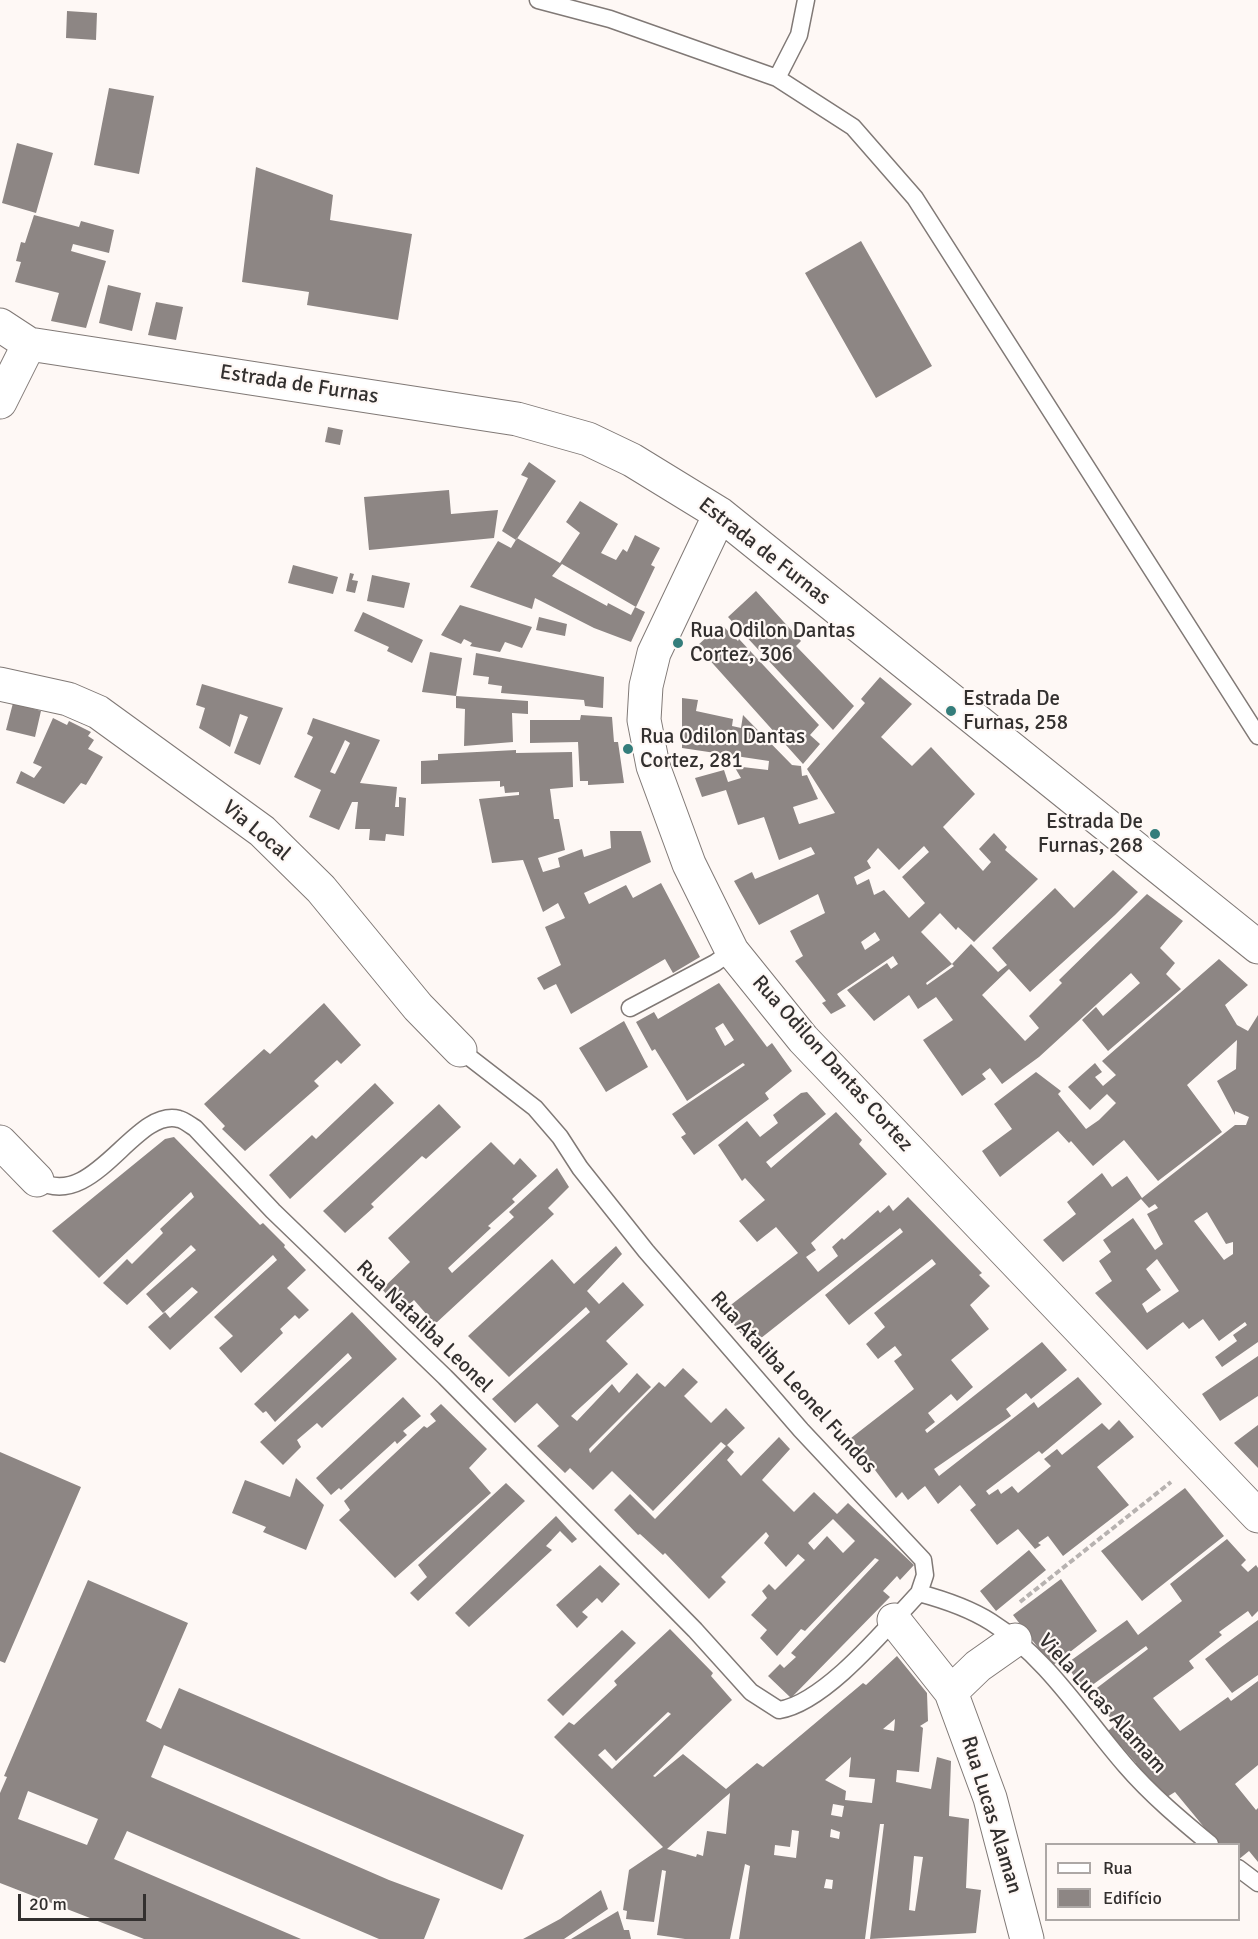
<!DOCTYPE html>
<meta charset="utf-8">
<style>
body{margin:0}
#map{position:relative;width:1258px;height:1939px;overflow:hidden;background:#fef8f5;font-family:Signika,sans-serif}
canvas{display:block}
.legend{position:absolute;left:1045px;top:1843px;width:195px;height:78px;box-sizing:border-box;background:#fef8f5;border:2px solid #ada8a6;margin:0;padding:8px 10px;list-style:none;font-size:18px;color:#33302f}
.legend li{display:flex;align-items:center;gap:12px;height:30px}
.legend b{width:30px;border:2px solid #ada8a6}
.scale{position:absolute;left:18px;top:1894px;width:128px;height:27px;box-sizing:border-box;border:3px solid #33302f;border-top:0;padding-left:8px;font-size:18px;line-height:21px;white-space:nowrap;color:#33302f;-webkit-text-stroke:4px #fef8f5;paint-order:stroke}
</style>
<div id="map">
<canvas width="1258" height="1939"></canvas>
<ul class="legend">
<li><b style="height:8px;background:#fff"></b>Rua</li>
<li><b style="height:16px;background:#8d8684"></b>Edifício</li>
</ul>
<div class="scale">20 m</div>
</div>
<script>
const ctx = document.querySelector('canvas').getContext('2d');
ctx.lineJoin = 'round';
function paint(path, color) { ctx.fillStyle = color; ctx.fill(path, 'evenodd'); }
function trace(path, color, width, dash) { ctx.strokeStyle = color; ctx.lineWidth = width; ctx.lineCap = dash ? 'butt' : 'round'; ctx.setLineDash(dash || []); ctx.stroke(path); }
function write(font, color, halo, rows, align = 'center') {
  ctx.font = font + ' Signika,sans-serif'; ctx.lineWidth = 4.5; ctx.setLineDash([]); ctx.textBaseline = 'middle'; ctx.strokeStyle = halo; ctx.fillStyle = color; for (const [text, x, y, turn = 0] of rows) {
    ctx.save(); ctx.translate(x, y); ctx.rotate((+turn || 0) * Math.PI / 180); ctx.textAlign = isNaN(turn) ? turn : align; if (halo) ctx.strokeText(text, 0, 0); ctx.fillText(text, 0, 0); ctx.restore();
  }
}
paint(new Path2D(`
 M67,11L97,13L96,40L66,38Z
 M109,88L154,96L139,174L94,165Z
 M17,143L53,153L36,213L2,203Z
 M256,167L333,195L330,220L412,234L398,320L307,305L309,292L242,282Z
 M34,215L79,227L81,221L114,230L109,253L73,244L71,251L106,261L86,328L51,321L59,293L15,282L21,262L16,261L21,242L25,243Z
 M861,241L932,366L876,398L805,273Z
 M108,285L141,293L132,331L99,323Z
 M156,302L183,307L176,340L148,335Z
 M328,427L343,430L340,445L325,442Z
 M529,462L556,481L516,540L502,531L528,478L521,475Z
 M449,490L451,514L498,510L494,538L369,550L364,497Z
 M580,501L618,524L601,553L616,560L623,549L627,552L635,535L660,548L651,565L655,567L636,607L562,564L552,576L607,606L608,603L631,615L635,607L645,612L631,642L594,628L535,598L532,609L470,587L498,541L511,548L517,538L560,563L580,533L566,522Z
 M293,565L338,577L333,594L288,583Z
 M350,573L354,574L352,580L358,581L355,593L346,591Z
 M372,575L410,583L404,608L367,601Z
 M756,591L801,641L796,646L854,706L833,730L728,617Z
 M460,605L532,627L522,648L505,642L500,652L470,646L472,643L464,639L461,644L441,635Z
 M363,612L423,640L412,663L387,651L389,647L354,631Z
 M539,617L567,624L565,636L536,630Z
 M721,624L738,641L739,639L819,725L810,735L820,744L803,764L697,646Z
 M430,652L462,658L456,696L528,701V714L512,713L513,742L464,746L465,709L456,708V696L422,692Z
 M476,653L604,677L603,708L585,706L584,700L501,693L502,686L488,684L489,677L473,675Z
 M880,677L912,704L881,737L912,766L931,747L975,794L943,827L983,871L991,862L979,849L994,833L1007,847L1005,850L1038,879L974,942L958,927L956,930L940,913L921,932L952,964L926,983L927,985L954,966L952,964L971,944L998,972L1007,965L992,948L1055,888L1074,908L1113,870L1138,892L1115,915L1030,992L1009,969L982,995L1025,1041L1039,1028L1029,1016L1062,983L1059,980L1147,894L1183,921L1160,948L1175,963L1166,974L1181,989L1108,1051L1082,1020L1096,1007L1103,1016L1140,983L1131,973L1039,1057L1002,1084L990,1068L982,1074L986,1079L962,1096L923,1040L953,1020L936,997L918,1009L909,995L874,1021L847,990L887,963L891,969L898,964L893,956L837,994L846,1006L831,1014L822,1003L826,1001L795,961L803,956L790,931L825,913L818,894L759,925L734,881L752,872L755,879L815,854L811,847L779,860L764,817L738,825L726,790L702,797L695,778L724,770L728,782L741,778L734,766L768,770L769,761L682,748V698L698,700L696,711L733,719L732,726L741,728L743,715L792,765L801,766L802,776L807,775L818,799L793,807L799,824L835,813L807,769L865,703L861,699ZM924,846L929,852L902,877L925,903L909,918L884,890L874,895L869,879L857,885L854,877L871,868L867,861L878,848L899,870ZM875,932L880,940L865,950L861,942Z
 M202,684L283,708L260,765L234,753L248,717L240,714L230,747L199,728L205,708L196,705Z
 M13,703L41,711L35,737L6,730Z
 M581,715L612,717L614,742H618L624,783L588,785V781H580L578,742L530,743V720H580Z
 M53,718L67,725L69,721L91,732L88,736L94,740L88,749L103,757L86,785L81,783L64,804L16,783L21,771L34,778L42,767L33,763Z
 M313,718L380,740L360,783L397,787L395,807H399V797L406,798L404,836L386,834L385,841L369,840L370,829H355L358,802H352L339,830L309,817L321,790L294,777L313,737L307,734ZM345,740L350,743L339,766L335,774L330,772Z
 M516,750V753L572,752L573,787L550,789L554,819H559L565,850L538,858L543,872L560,867L558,858L582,849L584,857L611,848L610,831H641L651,862L584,893L589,904L626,885L633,898L661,883L700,957L673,973L665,959L571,1014L556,984L544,990L537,978L561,965L545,927L565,918L558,903L543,912L523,860L492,863L479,799L519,795V792L505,793L504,786L500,787V781L421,784V761L438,760V754Z
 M1219,959L1248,985L1225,1005L1237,1025L1248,1031L1258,1015V1342L1222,1367L1215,1357L1237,1341L1233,1335L1247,1325L1245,1322L1219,1341L1203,1319L1189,1329L1183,1322L1147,1350L1095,1293L1112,1281L1099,1261L1111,1252L1103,1240L1133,1218L1155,1250L1163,1244L1147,1214L1158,1208L1155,1204L1149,1208L1141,1199L1063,1262L1043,1240L1076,1214L1067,1202L1102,1173L1112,1187L1127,1176L1142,1198L1235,1125H1246L1249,1117L1235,1111V1115L1217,1081L1236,1069L1237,1040L1187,1085L1222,1132L1158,1181L1124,1140L1093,1166L1071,1141L1069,1143L1058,1131L1000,1177L982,1151L1012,1129L994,1104L1036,1072L1061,1091L1058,1094L1086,1129L1099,1120L1116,1103L1107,1094L1090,1110L1068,1087L1095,1063L1102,1072L1095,1077L1103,1086L1116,1075L1102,1061ZM1207,1212L1226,1244L1233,1242V1254L1224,1260L1194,1221ZM1157,1259L1179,1291L1147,1313L1142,1304L1161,1290L1146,1269Z
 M719,983L767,1047L772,1043L792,1071L765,1093L769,1099L694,1155L681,1137L686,1134L672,1114L745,1065L743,1063L687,1101L655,1049L652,1051L636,1022L654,1012L658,1019ZM723,1023L734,1040L725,1046L715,1028Z
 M324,1003L361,1045L341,1064L337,1060L314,1081L319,1086L245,1151L222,1129L225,1126L204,1104L264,1049L270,1054Z
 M624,1021L648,1067L606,1092L579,1048Z
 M375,1083L394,1103L290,1199L269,1175L312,1135L316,1139Z
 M807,1092L826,1114L766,1162L771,1168L836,1112L862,1140L859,1144L887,1174L811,1243L816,1250L806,1257L818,1272L838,1256L832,1247L842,1238L844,1240L878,1210L880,1213L889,1205L893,1211L908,1197L982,1273L979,1275L990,1286L970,1305L989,1329L951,1360L973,1387L957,1401L951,1394L928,1413L935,1422L925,1430L927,1433L1042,1342L1067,1370L1031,1399L1026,1393L1006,1409L1011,1416L934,1469L939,1476L1034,1402L1038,1408L1078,1377L1102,1404L1042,1454L1039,1451L986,1491L989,1495L998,1489L1001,1494L1012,1486L1018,1493L1051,1466L1044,1459L1057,1449L1062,1455L1102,1423L1109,1430L1119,1420L1134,1437L1097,1467L1129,1505L1063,1556L1048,1536L1038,1543L1041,1545L1035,1549L1018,1529L997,1545L970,1510L976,1505L960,1485L938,1504L925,1486L908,1500L902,1492L896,1498L851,1438L914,1389L894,1361L902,1355L895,1346L878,1359L866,1344L885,1327L874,1313L936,1264L932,1259L849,1325L825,1295L903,1232L900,1228L751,1346L723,1311L798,1253L776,1227L757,1242L739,1221L765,1200L745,1178L742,1181L718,1145L747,1121L760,1137L778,1123L773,1115L801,1093Z
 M439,1104L461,1127L426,1159L422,1156L371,1204L374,1207L345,1233L323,1211Z
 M174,1137L260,1225L263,1223L285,1245L284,1247L306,1270L287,1288L309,1310L299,1319L295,1315L280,1329L283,1333L241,1373L219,1348L233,1336L214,1317L277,1260L273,1255L170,1350L148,1327L165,1312L170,1318L198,1292L192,1287L163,1313L146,1294L196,1250L191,1245L127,1305L103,1283L127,1259L132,1264L163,1233L160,1229L194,1197L191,1192L99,1278L52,1231L165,1139Z
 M491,1142L514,1165L520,1158L537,1176L512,1199L515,1202L488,1226L491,1228L448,1268L452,1273L514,1217L509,1212L557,1168L569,1187L548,1208L554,1214L435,1324L414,1300L401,1312L382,1289L410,1262L388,1238Z
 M616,1246L622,1254L587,1291L599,1304L623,1282L644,1305L606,1341L628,1364L571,1416L577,1421L612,1384L619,1393L637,1373L651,1387L589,1449L590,1453L659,1382L665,1387L683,1368L698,1382L684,1396L711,1423L726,1408L745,1428L726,1446L721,1442L653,1511L612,1471L593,1490L570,1468L565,1473L537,1446L559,1426L537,1403L515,1423L492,1399L590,1312L586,1307L509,1377L468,1336L552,1259L574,1284Z
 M352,1312L397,1359L322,1428L317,1423L297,1440L301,1447L283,1465L260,1442L352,1358L348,1353L275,1422L266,1411L263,1413L254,1404Z
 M1258,1356V1396L1220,1421L1202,1394Z
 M403,1397L421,1416L403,1431L407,1435L397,1444L395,1441L341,1490L339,1488L331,1495L316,1478Z
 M441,1404L487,1449L469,1468L491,1493L395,1578L339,1520L350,1510L344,1501L424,1426L427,1428L436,1421L430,1414Z
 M1258,1425V1468L1234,1443Z
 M779,1437L790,1449L762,1480L794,1512L814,1492L837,1514L848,1503L914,1565L900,1580L897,1576L883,1591L890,1597L791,1698L768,1676L780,1664L784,1668L796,1657L791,1653L879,1560L875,1558L805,1631L801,1629L777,1656L760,1638L767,1630L751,1615L767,1598L762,1591L769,1584L775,1590L805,1560L798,1554L786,1567L764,1543L769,1536L766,1532L721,1577L726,1582L709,1599L665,1553L663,1555L640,1534L638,1535L614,1510L630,1494L655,1519L727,1445L734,1452L727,1460L741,1476ZM833,1519L855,1541L843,1553L827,1536L814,1550L808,1543Z
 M0,1452L81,1487L5,1663L0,1661Z
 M296,1478L324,1505L306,1550L263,1532L266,1527L232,1513L245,1480L290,1497Z
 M506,1483L525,1501L418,1601L410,1593L427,1577L418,1565Z
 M1185,1488L1224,1536L1142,1601L1101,1551Z
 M556,1516L577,1539L572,1543L560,1531L546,1546L552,1550L469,1627L455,1613Z
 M1227,1539L1246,1560L1241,1565L1248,1572L1256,1565L1258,1568V1611L1252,1617L1248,1611L1219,1632L1222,1635L1189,1661L1194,1668L1153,1698L1180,1731L1228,1697L1231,1701L1258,1681V1765L1235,1784L1256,1810L1258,1808V1862L1249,1851L1238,1860V1844H1218L1175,1792L1162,1800L1132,1766L1136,1763L1108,1731L1116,1724L1089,1694L1148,1649L1146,1646L1084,1691L1066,1664L1127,1620L1138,1635L1182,1601L1170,1584Z
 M1029,1550L1046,1570L996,1611L980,1591Z
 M600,1565L620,1584L602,1603L597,1598L582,1612L588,1617L577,1628L556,1605Z
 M1061,1579L1097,1631L1052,1666L1013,1615Z
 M88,1580L188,1623L146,1721L161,1729L179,1688L524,1835L502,1890L164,1745L151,1777L389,1880L440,1899L424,1939H379L127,1831L114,1859L301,1939H144L0,1883V1793L7,1777L4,1776ZM28,1791L98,1819L87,1845L18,1819Z
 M1258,1620V1675L1232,1693L1205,1659Z
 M670,1629L713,1673L711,1676L732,1700L653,1776L655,1777L683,1754L726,1789L757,1763L763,1767L863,1683L866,1685L897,1656L927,1693L928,1721L920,1726L923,1728L919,1772L897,1770L896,1782L931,1789L937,1757L951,1761L949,1816L969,1819L966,1888L981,1890L976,1933L870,1939L884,1824H880L865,1939H739L750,1866L745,1864L730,1939H685L657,1935L666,1871L662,1870L654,1922L626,1919L627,1911L623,1910L629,1870L663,1847L554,1737L569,1722L574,1725L617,1685L614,1681ZM668,1712L671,1714L612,1769L598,1755L605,1749L616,1761ZM895,1719L894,1731L883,1729ZM851,1757L849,1777L875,1779L872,1803L845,1800L846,1791L825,1780ZM719,1793L724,1798L730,1793L726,1834L707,1831L703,1856L697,1854L696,1857L667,1849L724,1798ZM833,1804L844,1806L842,1817L831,1815ZM831,1829L840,1832L839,1839L830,1837ZM792,1830L799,1831L796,1858L774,1855L775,1845L790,1847ZM914,1856L923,1857L915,1911L909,1910ZM826,1879L833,1880L832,1889L824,1888Z
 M622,1630L636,1643L563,1716L547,1700Z
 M601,1890L608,1909L564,1939H523L560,1919Z
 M618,1911L624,1930H629L631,1939H571Z`), '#8d8684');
const lane = new Path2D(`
 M538,0L610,19L777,78L853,127L915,198L1258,736
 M777,78L799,35L806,0
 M630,1008L715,963L732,951
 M37,1180C94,1213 134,1107 179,1119C184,1120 190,1125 195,1128L273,1211L445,1377L695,1630L751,1692L779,1710C825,1703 887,1627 919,1593L925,1575L923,1560L801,1430L646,1251L580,1168L560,1137L535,1108L460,1050
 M919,1593C945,1600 969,1608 991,1622C1047,1657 1084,1718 1126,1766C1151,1795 1181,1820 1210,1844
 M1238,1868L1258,1883`);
const street = new Path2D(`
 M0,325L29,344L517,419L588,439L632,460L720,514L1258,947
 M0,402L29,344
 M720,514L654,653L646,686L644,720L653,766L689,864L732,951L803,1039L1258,1516
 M0,684L68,699L98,712L262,831L321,889L418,1007L460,1050
 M0,1142L37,1180
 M894,1620L951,1692L990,1798L1027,1939
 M951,1692L978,1666L1015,1640`);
trace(lane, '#807976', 19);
trace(street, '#807976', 35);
trace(new Path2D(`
 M1020,1602L1171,1482`), '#b7b2b0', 4, [6, 3]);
trace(lane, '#fff', 16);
trace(street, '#fff', 33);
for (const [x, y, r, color] of [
 [678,643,6,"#347d7b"],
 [951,711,6,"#347d7b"],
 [628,749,6,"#347d7b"],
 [1155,834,6,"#347d7b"]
]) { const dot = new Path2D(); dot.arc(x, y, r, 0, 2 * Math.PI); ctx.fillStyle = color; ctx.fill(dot); trace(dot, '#fef8f5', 2); }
write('21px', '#33302f', '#fef8f5', [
 ["Estrada de Furnas",299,385,9],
 ["Estrada de Furnas",764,552,38],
 ["Via Local",256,831,40],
 ["Rua Odilon Dantas Cortez",832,1064,48],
 ["Rua Nataliba Leonel",424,1327,44],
 ["Rua Ataliba Leonel Fundos",793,1383,48],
 ["Viela Lucas Alamam",1102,1704,48],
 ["Rua Lucas Alaman",991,1815,73]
]);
write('21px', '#33302f', '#fef8f5', [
 ["Rua Odilon Dantas",690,631],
 ["Cortez, 306",690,655],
 ["Estrada De",963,699],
 ["Furnas, 258",963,723],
 ["Rua Odilon Dantas",640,737],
 ["Cortez, 281",640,761],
 ["Estrada De",1143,822,"right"],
 ["Furnas, 268",1143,846,"right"]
], 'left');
</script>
